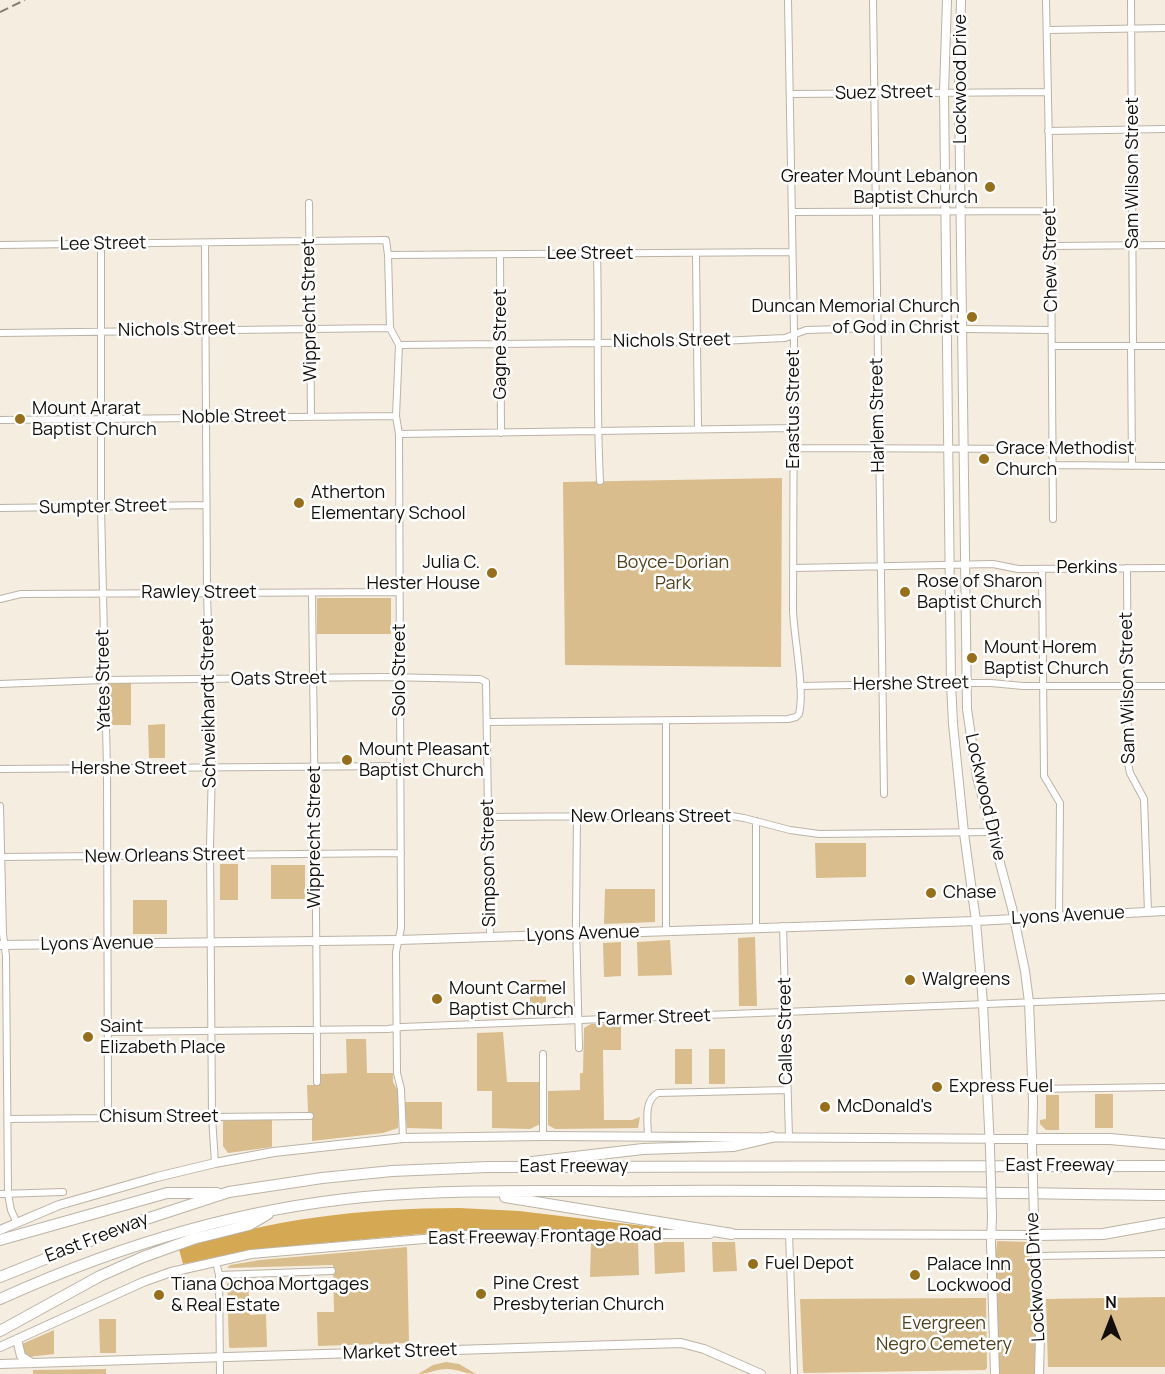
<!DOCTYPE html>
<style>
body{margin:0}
#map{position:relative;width:1165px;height:1374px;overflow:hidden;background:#f5eddf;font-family:Manrope,sans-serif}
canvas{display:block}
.north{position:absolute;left:1081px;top:1290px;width:60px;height:60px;-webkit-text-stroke:4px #fff;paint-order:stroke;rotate:0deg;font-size:16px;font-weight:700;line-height:24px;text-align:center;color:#13100c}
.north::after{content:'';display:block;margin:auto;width:21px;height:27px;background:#13100c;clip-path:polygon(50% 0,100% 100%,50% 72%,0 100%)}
</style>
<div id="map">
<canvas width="1165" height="1374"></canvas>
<div class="north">N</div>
</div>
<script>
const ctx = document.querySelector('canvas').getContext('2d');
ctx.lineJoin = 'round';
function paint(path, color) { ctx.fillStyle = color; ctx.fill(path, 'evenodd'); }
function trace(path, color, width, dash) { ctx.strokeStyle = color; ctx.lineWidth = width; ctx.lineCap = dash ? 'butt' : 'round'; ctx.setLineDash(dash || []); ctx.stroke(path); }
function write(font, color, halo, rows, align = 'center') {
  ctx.font = font + ' Manrope,sans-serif'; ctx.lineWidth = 5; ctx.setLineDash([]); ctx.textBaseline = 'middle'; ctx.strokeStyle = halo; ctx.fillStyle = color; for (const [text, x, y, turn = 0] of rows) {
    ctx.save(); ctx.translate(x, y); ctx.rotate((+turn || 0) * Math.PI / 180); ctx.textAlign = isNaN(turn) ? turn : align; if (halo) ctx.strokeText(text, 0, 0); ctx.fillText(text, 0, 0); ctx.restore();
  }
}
paint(new Path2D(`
 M782,478L781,667L565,665L563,482Z
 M317,598H391V634H317Z
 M131,682V725H108V684Z
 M165,724V758H149L148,725Z
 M815,843H866V877L816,878Z
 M220,864H238V900H220Z
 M271,865H305V899H271Z
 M605,889H655V922L604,924Z
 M133,900H167V934H133Z
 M755,937L757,1006H739L738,938Z
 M670,940L672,975L638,976L637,942Z
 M621,942V976L604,977L603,943Z
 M530,980H546V1014H530Z
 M621,1023V1050H603L604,1120H632L640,1117L638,1128L555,1129L548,1125V1091L580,1090V1073H583L584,1028L591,1024Z
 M503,1032L507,1082H540V1124L530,1129L492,1128V1091H477V1033Z
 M346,1039H366L367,1073H393V1082L398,1091V1128L383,1133L312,1141V1116L308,1112L307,1085H320L321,1074L347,1073Z
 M675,1049H692V1084H675Z
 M709,1049H725V1084H709Z
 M1095,1094H1113V1128H1095Z
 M1046,1095H1059V1130H1046L1040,1124V1120L1046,1119Z
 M404,1102H442V1129L407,1128Z
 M247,1119H272V1147L228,1153L223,1146V1121Z
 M997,1241L1029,1242C1031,1285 1036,1327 1036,1370L1034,1374H1000L999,1372L995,1262Z
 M591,1242H638L639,1275L590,1277Z
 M654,1242H684L685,1272L655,1274Z
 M712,1242H735L737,1271L713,1272Z
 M407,1247L409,1343L318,1346L317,1312H334L333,1265L227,1268L230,1265L260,1260Z
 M248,1281L250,1315L266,1314L267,1347L231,1348L229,1347L227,1283Z
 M1165,1297V1367H1048L1046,1299Z
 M986,1298L987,1368L985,1370L804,1373L803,1371L800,1299Z
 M99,1319H116V1353H100Z
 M54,1330V1354L28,1357L25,1354L22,1344Z
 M446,1362L459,1364L476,1374C466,1374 457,1369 447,1369C437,1369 428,1374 418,1374L433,1365Z
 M106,1369V1374H33V1370Z`), '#d9bd8c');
paint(new Path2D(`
 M459,1208L519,1211L669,1229V1230H492L442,1232L249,1250L183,1264L179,1249C269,1219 364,1208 459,1208Z`), '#d5a853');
const street = new Path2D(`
 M873,0L884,794
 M1046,0L1051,246L1053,519
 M1131,0L1133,346
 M1048,30L1165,28
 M791,94L1048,92
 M1048,131L1165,129
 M309,203L311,416
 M793,212L1050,211
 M205,243L207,592L212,768L210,845L212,1117L215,1163
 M101,244V507L107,769L108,1117
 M0,245L386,240L388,255L390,328L399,345L396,416L399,434L401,928L396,952L397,1073L401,1089L403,1138
 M1051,246L1165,245
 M696,253L698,428
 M597,254C599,330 596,405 600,481
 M388,255L792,252
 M500,255L501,433
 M0,333L390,328
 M399,345L698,342L785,338L806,330L877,328L1051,330
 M1052,346H1165
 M1131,346L1132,466
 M0,420L396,416
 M399,434L793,428
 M794,448L1051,449
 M1053,465L1165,466
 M0,508L206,505
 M793,568L993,564L1018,569L1165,568
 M1127,568L1128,763L1130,773L1144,799L1148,912
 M1042,569L1044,776L1060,803L1059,916
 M312,593C314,756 317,919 317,1082
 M0,599L21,594L399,592
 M0,684L103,680L385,677L480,679L486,682L490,937
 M800,686L951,683H991L1023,686H1165
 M666,720V930
 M487,722L788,719L796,717L799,714C805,689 794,639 793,610L794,333L788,0
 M0,769L401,766
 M0,806L3,934L6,956L8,1194L11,1210L16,1221
 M577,816L576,923L579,1048
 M488,817L726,815L744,818L790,830L819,834L992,832
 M756,821V927
 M1,857L401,853
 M783,926L789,1137
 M107,1032L388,1029L402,1027L1165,997
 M543,1054V1136
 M1033,1089L1165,1087
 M8,1119L310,1116
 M648,1137C648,1122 643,1101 658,1093L787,1090
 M0,1194L63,1192
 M789,1234L794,1374
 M1036,1256L1165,1254
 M216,1261L219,1275L220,1374
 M219,1275L332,1271`);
const secondary = new Path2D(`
 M947,0L944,92L951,683L953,724L964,833L976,921L983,1004L990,1149
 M961,0L959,92L967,709L977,777L1012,908L1025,971L1029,1002L1033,1102L1032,1149
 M0,945L399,940L976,921L1165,911
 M992,1216L991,1243L995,1374
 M1034,1216L1040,1336L1039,1374
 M0,1230L59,1205L157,1177L215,1163L274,1152L403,1138L543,1136L1033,1139
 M726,1234L1036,1235
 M17,1339L21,1356L32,1363
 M0,1347L143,1282L171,1272L251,1254L481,1234H710
 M0,1364L681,1343L704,1349L761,1374`);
const highway = new Path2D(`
 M1033,1139H1110L1165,1144
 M532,1162L643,1149L734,1146L772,1137
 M505,1197L732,1234
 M1036,1235L1103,1234L1165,1223
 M0,1240L167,1193H217
 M0,1277L140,1221L229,1192L322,1178L392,1171L488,1167L1165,1166
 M0,1299C115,1247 238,1209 364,1197C462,1188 562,1192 661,1191C829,1190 997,1193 1165,1195
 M0,1331L100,1276L143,1257L193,1239L249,1225L268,1214`);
trace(street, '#bbb3a6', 8);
trace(secondary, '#bbb3a6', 10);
trace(highway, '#bbb3a6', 12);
trace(street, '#fff', 6);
trace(secondary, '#fff', 8);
trace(highway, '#fff', 10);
trace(new Path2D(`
 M0,12L25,0`), '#857f76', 2, [9, 4.5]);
const secondaryBridge = new Path2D(`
 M990,1149L992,1216
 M1032,1149L1034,1216`);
trace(secondaryBridge, '#bbb3a6', 10, []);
trace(secondaryBridge, '#fff', 8);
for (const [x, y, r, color] of [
 [990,187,6,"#976f1a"],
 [972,317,6,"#976f1a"],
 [20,419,6,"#976f1a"],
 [984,459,6,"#976f1a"],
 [299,503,6,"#976f1a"],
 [492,573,6,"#976f1a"],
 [905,592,6,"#976f1a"],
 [972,658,6,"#976f1a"],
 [347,760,6,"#976f1a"],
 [931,893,6,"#976f1a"],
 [910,980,6,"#976f1a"],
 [437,999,6,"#976f1a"],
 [88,1037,6,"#976f1a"],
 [937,1087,6,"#976f1a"],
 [825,1107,6,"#976f1a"],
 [753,1264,6,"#976f1a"],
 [915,1275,6,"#976f1a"],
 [481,1294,6,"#976f1a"],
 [159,1295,6,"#976f1a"]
]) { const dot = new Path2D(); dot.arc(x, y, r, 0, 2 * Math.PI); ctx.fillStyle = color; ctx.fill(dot); trace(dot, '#fff', 2); }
write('18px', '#13100c', '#fff', [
 ["Lockwood Drive",961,79,-90],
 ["Suez Street",884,93,-1],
 ["Sam Wilson Street",1133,173,-90],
 ["Lee Street",103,244,-1],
 ["Lee Street",590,254],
 ["Chew Street",1051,260,-91],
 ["Wipprecht Street",310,310,-91],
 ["Nichols Street",177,330,-1],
 ["Nichols Street",672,341,-1],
 ["Gagne Street",501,344,-90],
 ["Erastus Street",794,409,-90],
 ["Harlem Street",878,415,-91],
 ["Noble Street",234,417,-1],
 ["Sumpter Street",103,507,-1],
 ["Perkins",1087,568],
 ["Rawley Street",199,593],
 ["Solo Street",400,670,-90],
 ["Oats Street",279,679,-1],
 ["Yates Street",104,680,-91],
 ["Hershe Street",911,684,-1],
 ["Sam Wilson Street",1128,688,-91],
 ["Schweikhardt Street",209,703,-91],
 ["Hershe Street",129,769],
 ["Lockwood Drive",985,797,77],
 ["New Orleans Street",651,817],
 ["Wipprecht Street",315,837,-90],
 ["New Orleans Street",165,856,-1],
 ["Simpson Street",489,863,-91],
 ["Lyons Avenue",1068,916,-3],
 ["Lyons Avenue",583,934,-2],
 ["Lyons Avenue",97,944,-1],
 ["Farmer Street",654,1018,-2],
 ["Calles Street",786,1031,-91],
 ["Chisum Street",159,1117],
 ["East Freeway",1060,1166],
 ["East Freeway",574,1167],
 ["East Freeway Frontage Road",545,1237,-1],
 ["East Freeway",97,1238,-21],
 ["Lockwood Drive",1036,1277,-93],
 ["Market Street",400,1352,-2]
]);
write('18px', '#13100c', '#fff', [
 ["Greater Mount Lebanon",978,177,"right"],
 ["Baptist Church",978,198,"right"],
 ["Duncan Memorial Church",960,307,"right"],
 ["of God in Christ",960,328,"right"],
 ["Mount Ararat",32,409],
 ["Baptist Church",32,430],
 ["Grace Methodist",996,449],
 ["Church",996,470],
 ["Atherton",311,493],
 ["Elementary School",311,514],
 ["Julia C.",480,563,"right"],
 ["Hester House",480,584,"right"],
 ["Rose of Sharon",917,582],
 ["Baptist Church",917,603],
 ["Mount Horem",984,648],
 ["Baptist Church",984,669],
 ["Mount Pleasant",359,750],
 ["Baptist Church",359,771],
 ["Chase",943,893],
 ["Walgreens",922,980],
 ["Mount Carmel",449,989],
 ["Baptist Church",449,1010],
 ["Saint",100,1027],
 ["Elizabeth Place",100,1048],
 ["Express Fuel",949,1087],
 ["McDonald's",837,1107],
 ["Fuel Depot",765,1264],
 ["Palace Inn",927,1265],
 ["Lockwood",927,1286],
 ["Pine Crest",493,1284],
 ["Presbyterian Church",493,1305],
 ["Tiana Ochoa Mortgages",171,1285],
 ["& Real Estate",171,1306]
], 'left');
write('18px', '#53401c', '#fff', [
 ["Boyce-Dorian",673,563],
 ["Park",673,584],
 ["Evergreen",944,1324],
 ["Negro Cemetery",944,1345]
]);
</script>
